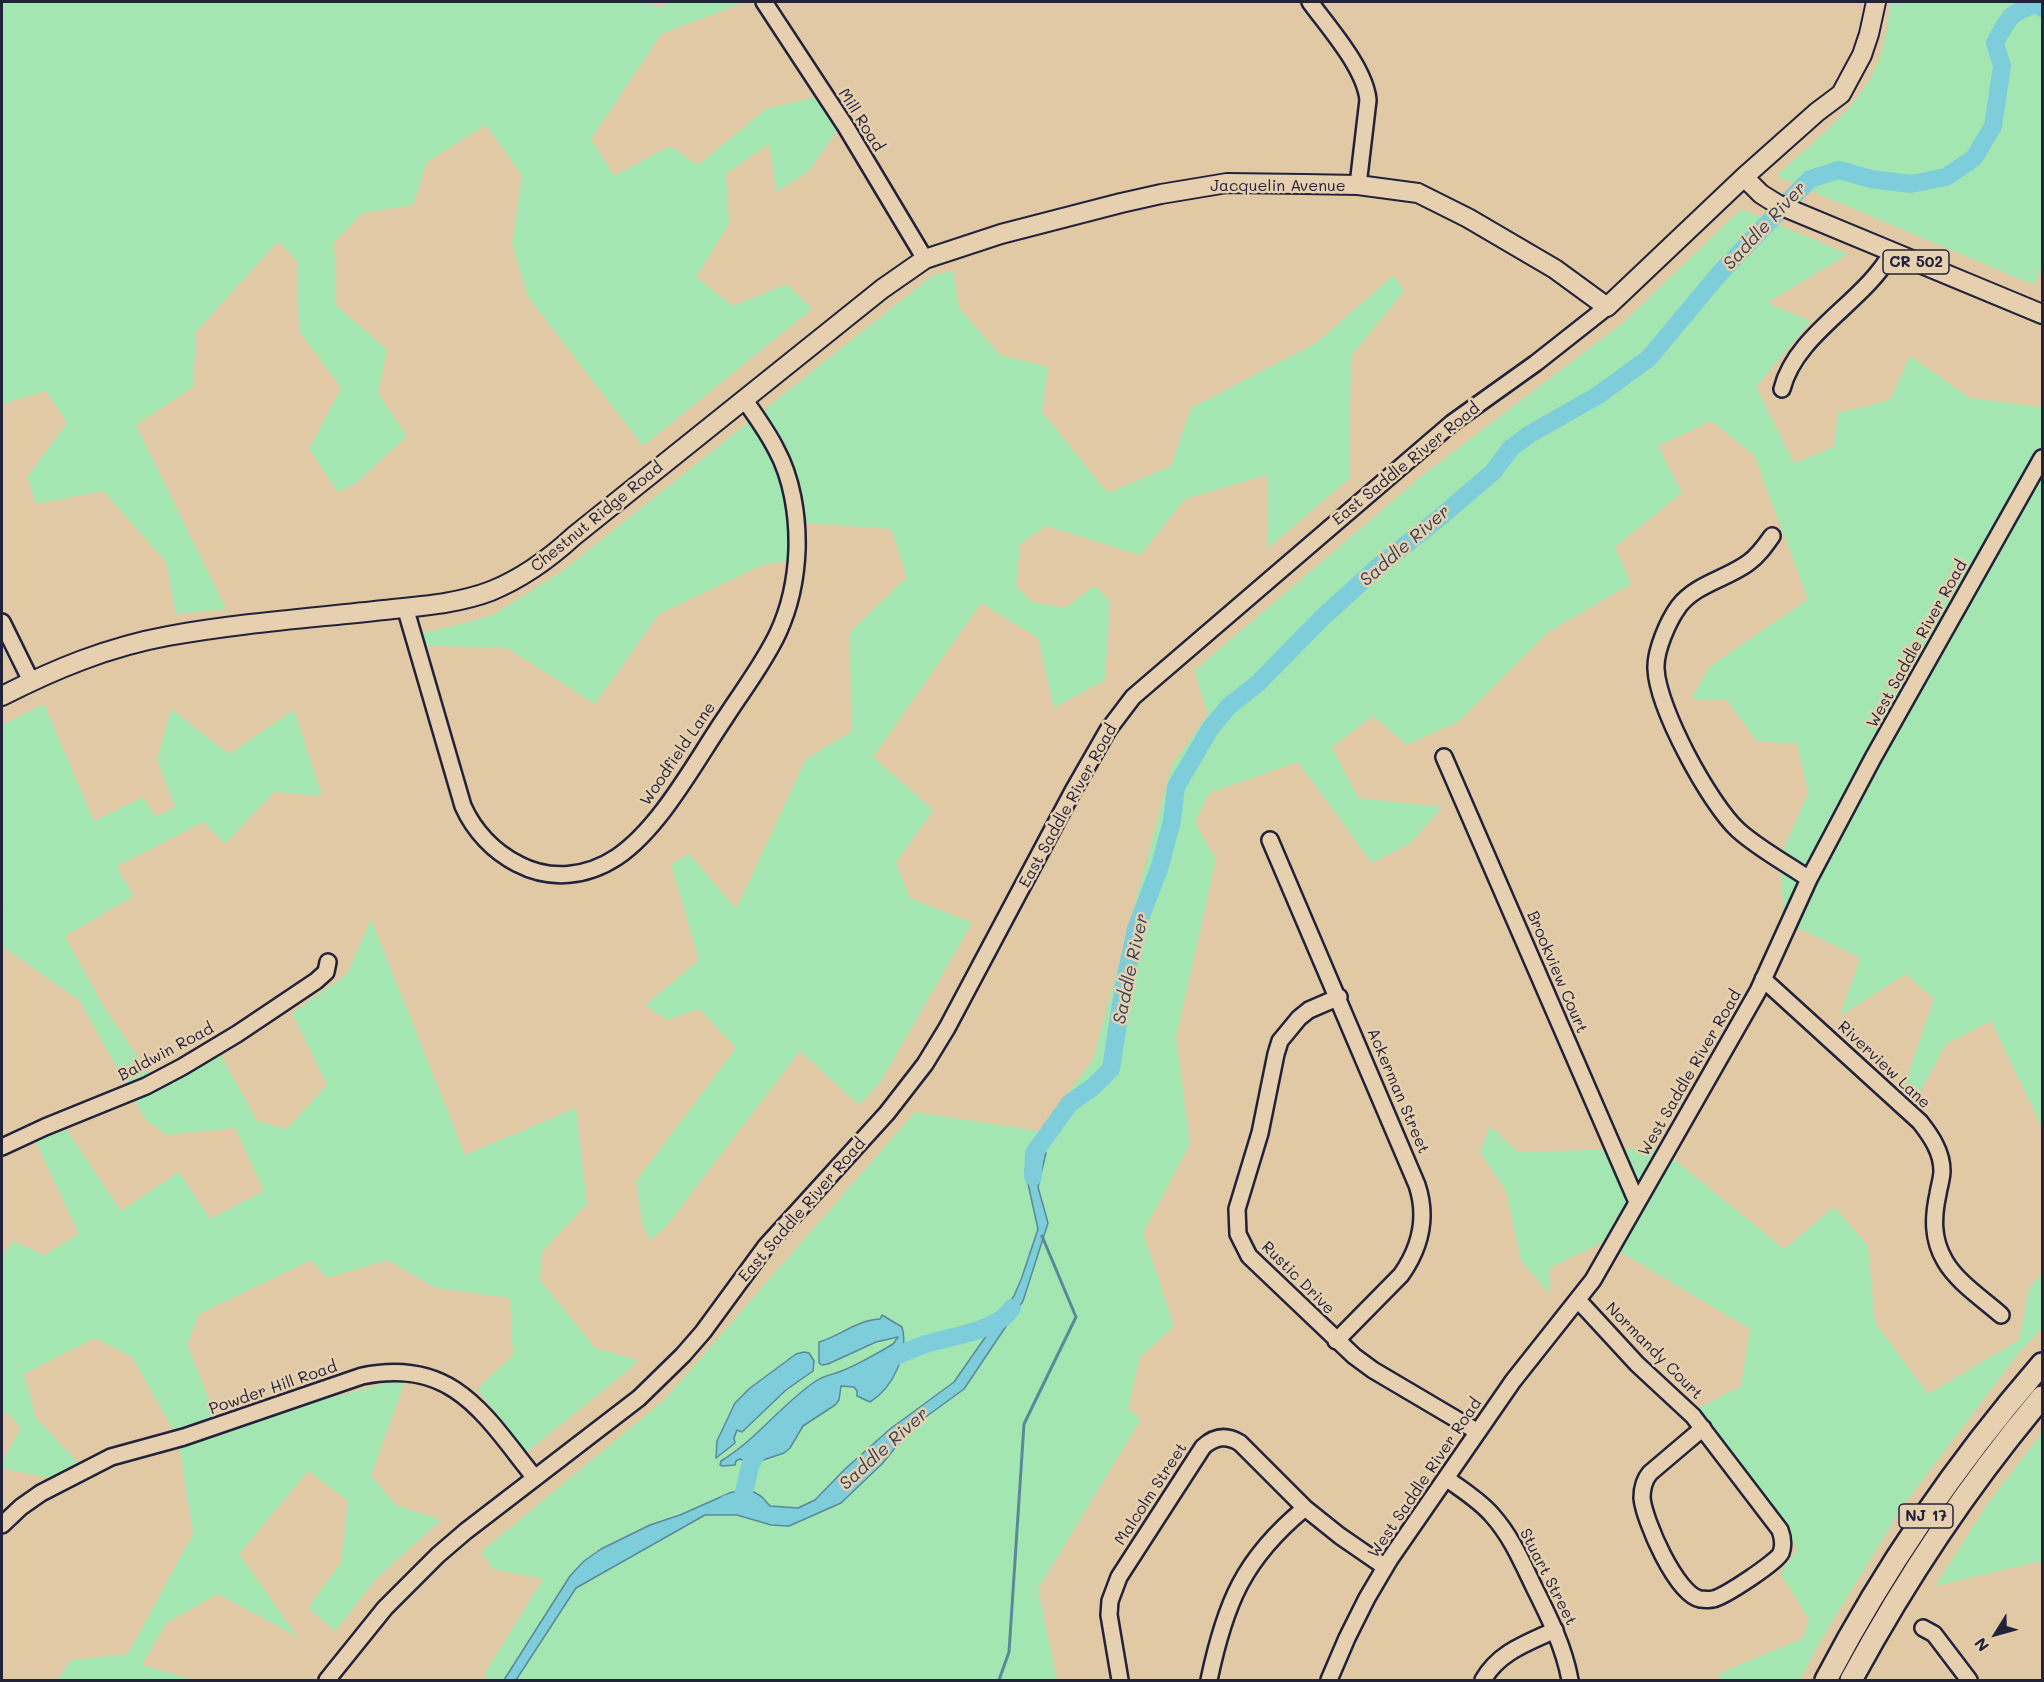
<!DOCTYPE html>
<style>
body{margin:0}
#map{position:relative;width:2044px;height:1682px;overflow:hidden;background:#e0c9a4;font-family:Mali,sans-serif}
canvas{display:block}
.frame{position:absolute;inset:0;border:3px solid #22223b;pointer-events:none}
.north{position:absolute;left:1966px;top:1604px;width:60px;height:60px;-webkit-text-stroke:4px #e6d0af;paint-order:stroke;rotate:233deg;font-size:16px;font-weight:700;line-height:24px;text-align:center;color:#22223b}
.north::after{content:'';display:block;margin:auto;width:21px;height:27px;background:#22223b;clip-path:polygon(50% 0,100% 100%,50% 72%,0 100%)}
</style>
<div id="map">
<canvas width="2044" height="1682"></canvas>
<div class="frame"></div>
<div class="north">N</div>
</div>
<script>
const ctx = document.querySelector('canvas').getContext('2d');
ctx.lineJoin = 'round';
function paint(path, color) { ctx.fillStyle = color; ctx.fill(path, 'evenodd'); }
function trace(path, color, width, dash) { ctx.strokeStyle = color; ctx.lineWidth = width; ctx.lineCap = dash ? 'butt' : 'round'; ctx.setLineDash(dash || []); ctx.stroke(path); }
function write(font, color, halo, rows, align = 'center') {
  ctx.font = font + ' Mali,sans-serif'; ctx.lineWidth = 5; ctx.setLineDash([]); ctx.textBaseline = 'middle'; ctx.strokeStyle = halo; ctx.fillStyle = color; for (const [text, x, y, turn = 0] of rows) {
    ctx.save(); ctx.translate(x, y); ctx.rotate((+turn || 0) * Math.PI / 180); ctx.textAlign = isNaN(turn) ? turn : align; if (halo) ctx.strokeText(text, 0, 0); ctx.fillText(text, 0, 0); ctx.restore();
  }
}
paint(new Path2D(`
 M2,2H644L661,7L672,2H746L661,34L591,139L614,176L670,146L698,165L766,109L823,95L842,124L808,172L776,192L769,144L726,174L729,224L696,277L733,306L787,284L812,309L643,446L528,297L512,244L522,176L486,125L427,162L413,205L362,213L334,243L336,305L387,350L378,393L407,436L355,484L338,492L309,449L341,388L299,331L297,261L278,241L196,332L193,387L136,425L226,609L176,614L166,562L103,491L36,504L27,477L67,423L46,391L2,404Z
 M1891,2H2042V265L2034,285L1776,176C1809,145 1848,117 1871,77C1884,55 1887,26 1891,2Z
 M1741,209L1848,254L1767,303L1811,321L1756,387L1794,463L1834,447L1838,413L1890,400L1910,356L1970,398L2042,407V1127L1991,1021L1946,1044L1915,1101L1897,1105L1934,999L1906,974L1840,1016L1860,958L1784,921L1780,857L1808,793L1797,744L1757,741L1726,699H1691L1709,667L1808,599L1754,455L1711,421L1658,446L1682,493L1615,547L1631,584L1548,632L1458,722L1407,745L1373,716L1332,747L1358,798L1442,807L1411,843L1372,863L1298,762L1209,793L1195,823L1216,859L1176,1038L1190,1144L1143,1233L1174,1326L1140,1357L1128,1409L1141,1419L1038,1589L1057,1680H485L486,1671L543,1579L493,1569L481,1552L664,1400L915,1112L1039,1131L1093,1060L1172,765L1208,714L1194,671L1423,475L1624,322Z
 M953,271L959,308L1000,355L1048,367L1042,412L1108,493L1171,466L1191,408L1316,343L1394,275L1404,291L1351,356L1349,479L1268,548L1267,475L1185,499L1140,555L1046,526L1020,544L1016,586L1032,602L1065,608L1094,586L1110,600L1105,680L1054,708L1038,638L981,603L873,757L933,810L896,863L910,898L972,923L879,1084L859,1105L800,1051L664,1229L650,1240L642,1223L636,1181L736,1048L699,1009L667,1020L645,1005L699,960L671,864L689,854L736,909L806,759L852,731L849,633L907,577L891,529L791,522L788,561L764,564L659,614L595,704L507,648L409,645L407,634L434,631L493,615L561,572L933,275Z
 M44,704L94,821L143,797L156,817L175,807L157,759L171,709L229,754L294,710L322,796L274,792L225,844L203,822L116,867L134,896L65,936L102,1004L156,1084L218,1050L257,1121L287,1129L327,1085L292,1013L347,974L371,919L465,1155L576,1108L587,1204L542,1252L540,1280L595,1348L638,1360L632,1367L527,1452L477,1389L513,1355L510,1298L436,1288L387,1260L327,1278L311,1260L199,1314L187,1345L220,1426L406,1378L371,1476L396,1505L441,1520L374,1581L335,1631L308,1608L341,1562L348,1501L308,1471L239,1554L298,1637L218,1594L166,1623L142,1665L194,1680H57L71,1660L128,1654L193,1534L178,1438L132,1357L95,1338L24,1374L36,1418L84,1469L57,1480L2,1468V1462L21,1428L9,1415L2,1413V1257L13,1241L44,1255L79,1234L33,1136L62,1123L121,1211L179,1172L210,1219L264,1191L235,1128L166,1135L145,1119L80,1001L2,946V912L5,911L2,905V725Z
 M1490,1126L1518,1152L1660,1148L1784,1249L1834,1207L1868,1246L1875,1323L1928,1394L2019,1340L2029,1289L2042,1273V1328L2018,1354L1905,1503L1820,1641L1800,1680H1721L1718,1674L1803,1638L1809,1620L1780,1573L1798,1549L1696,1409L1741,1386L1750,1329L1603,1242L1549,1268V1293L1521,1261L1506,1191L1480,1152Z
 M2042,1433V1561L1935,1586L1989,1502Z`), '#a3e6b1');
const water = new Path2D(`
 M1046,1153L1038,1187L1048,1223L1023,1301L964,1389L912,1427L882,1464L841,1503L789,1526L771,1525L737,1515H705L576,1588L516,1680H504L570,1576L584,1561L601,1549L650,1525L680,1515L732,1492H754L762,1497L770,1506L798,1508L815,1500L845,1469L890,1429L954,1382L1014,1296L1022,1277L1038,1229L1025,1170L1030,1155Z
 M882,1315L902,1327C909,1353 893,1388 870,1402L857,1396V1391L854,1387L841,1386L839,1400L835,1405L803,1426L790,1448L784,1453L760,1461L748,1462L740,1459L736,1461L735,1465L723,1466L720,1465L721,1461C756,1440 779,1407 813,1383C824,1375 828,1376 839,1372C853,1367 880,1352 893,1344L898,1337L876,1342L828,1364L822,1365L819,1363V1342C840,1336 857,1320 880,1319Z
 M804,1352L809,1353L814,1361L813,1371L786,1390L742,1432L737,1430L734,1438L735,1443L716,1458L717,1441L735,1403L750,1388L796,1354Z`);
paint(water, '#7ecddb');
trace(water, '#59899b', 1.5);
trace(new Path2D(`
 M999,1680L1009,1652L1024,1424L1076,1317L1042,1236`), '#59899b', 3);
trace(new Path2D(`
 M1033,1177L1034,1153L1070,1103L1093,1087L1111,1069L1124,985L1136,929L1160,866L1172,821L1176,787L1210,729L1229,706L1257,684L1322,618L1380,565L1438,519L1493,472L1511,448L1530,434L1597,396L1649,358L1719,274L1810,179L1839,170L1871,179L1911,184L1946,177L1974,158L1993,126L2002,66L1995,43C2008,19 2009,12 2037,4L2042,8
 M882,1362C896,1356 911,1349 926,1344C951,1336 998,1331 1012,1308
 M727,1504L742,1500L751,1463L765,1440`), '#7ecddb', 18);
const minor = new Path2D(`
 M764,2L846,127L925,259
 M1310,2C1329,28 1365,68 1368,100L1358,185
 M1782,389C1796,333 1865,302 1892,252
 M1772,536C1765,546 1758,556 1748,563C1726,579 1696,584 1679,606C1668,621 1655,651 1656,669C1658,709 1709,803 1738,830C1759,849 1786,863 1809,879
 M405,607L463,806C474,831 494,852 518,864C550,881 587,877 617,857C661,827 695,762 725,718C743,690 764,663 778,633C790,607 796,578 797,550C798,516 792,478 776,449C767,431 755,415 744,399
 M2,622L31,681
 M1444,757L1637,1202
 M1270,840L1417,1185C1428,1218 1420,1248 1401,1275L1336,1341
 M1763,979L1920,1122C1931,1136 1942,1152 1942,1171C1942,1178 1939,1187 1938,1194C1933,1217 1932,1239 1945,1261C1957,1282 1983,1299 2001,1315
 M1339,997L1309,1010L1299,1018L1280,1041L1276,1054L1260,1133L1237,1209L1238,1234L1249,1256L1354,1356L1373,1370L1478,1432
 M2,1147L45,1127L146,1086L182,1067L237,1034L316,981L326,972L328,962
 M1578,1300L1637,1364L1693,1416L1780,1530C1783,1538 1784,1545 1781,1553C1777,1562 1724,1597 1713,1599C1710,1600 1703,1599 1700,1599C1676,1594 1644,1520 1642,1498C1642,1488 1644,1480 1650,1473L1703,1428
 M1446,1478C1462,1490 1479,1500 1492,1515C1511,1536 1522,1562 1534,1587C1549,1617 1564,1647 1570,1680
 M2,1525L21,1507L41,1493L111,1457L184,1437L362,1376C454,1357 485,1416 535,1478
 M1923,1628L1934,1634L1969,1680
 M327,1680L385,1608L438,1555L466,1531L639,1398L683,1355L703,1332L766,1246L887,1113L925,1064L947,1028L1073,791L1108,730L1133,697L1452,423L1536,363L1607,307
 M1120,1680L1109,1615L1110,1601L1119,1577L1203,1447C1215,1436 1227,1435 1240,1443L1305,1508L1340,1536L1385,1567
 M1209,1680C1225,1604 1243,1559 1305,1508
 M1329,1680L1347,1638L1367,1598L1390,1559L1513,1381L1593,1280L1758,991L1809,879L1873,758L2042,458
 M1483,1680C1499,1652 1527,1643 1555,1630`);
const major = new Path2D(`
 M1744,177L1761,194L1777,204L2042,314
 M2,696C55,669 108,647 168,636C239,623 312,618 384,610C420,606 457,604 491,591C523,578 549,559 574,536L882,289L925,259L1001,234L1121,203L1161,194L1227,183L1304,184L1358,185L1418,193L1468,218L1555,269L1607,307L1744,177L1817,112L1841,94L1862,55L1869,34L1876,2`);
const highway = new Path2D(`
 M1826,1680C1885,1567 1959,1460 2042,1364
 M1851,1680C1905,1580 1969,1484 2042,1397`);
trace(minor, '#22223b', 20);
trace(major, '#22223b', 22);
trace(highway, '#22223b', 26);
trace(minor, '#e6d0af', 15);
trace(major, '#e6d0af', 18);
trace(highway, '#e6d0af', 21);
for (const [x, y, w] of [
 [1916,262,66],
 [1926,1516,54]
]) { const box = new Path2D(); box.roundRect(x - w / 2, y - 12, w, 24, 4.5); ctx.fillStyle = '#e6d0af'; ctx.fill(box); trace(box, '#22223b', 1.5); }
write('bold 15px', '#22223b', null, [
 ["CR 502",1916,262],
 ["NJ 17",1926,1516]
]);
write('16px', '#22223b', '#e6d0af', [
 ["Mill Road",861,120,58],
 ["Jacquelin Avenue",1278,186],
 ["East Saddle River Road",1406,464,-39],
 ["Chestnut Ridge Road",597,517,-39],
 ["West Saddle River Road",1917,644,-61],
 ["Woodfield Lane",678,754,-56],
 ["East Saddle River Road",1068,806,-61],
 ["Brookview Court",1557,972,67],
 ["Baldwin Road",166,1052,-28],
 ["Riverview Lane",1884,1065,43],
 ["West Saddle River Road",1690,1073,-60],
 ["Ackerman Street",1398,1091,67],
 ["East Saddle River Road",802,1210,-49],
 ["Rustic Drive",1298,1278,45],
 ["Normandy Court",1654,1351,45],
 ["Powder Hill Road",273,1388,-19],
 ["West Saddle River Road",1425,1478,-56],
 ["Malcolm Street",1151,1494,-57],
 ["Stuart Street",1548,1577,63]
]);
write('italic 18px', '#34445b', '#e6d0af', [
 ["Saddle River",1765,226,-47],
 ["Saddle River",1405,546,-41],
 ["Saddle River",1131,969,-78],
 ["Saddle River",884,1449,-42]
]);
</script>
